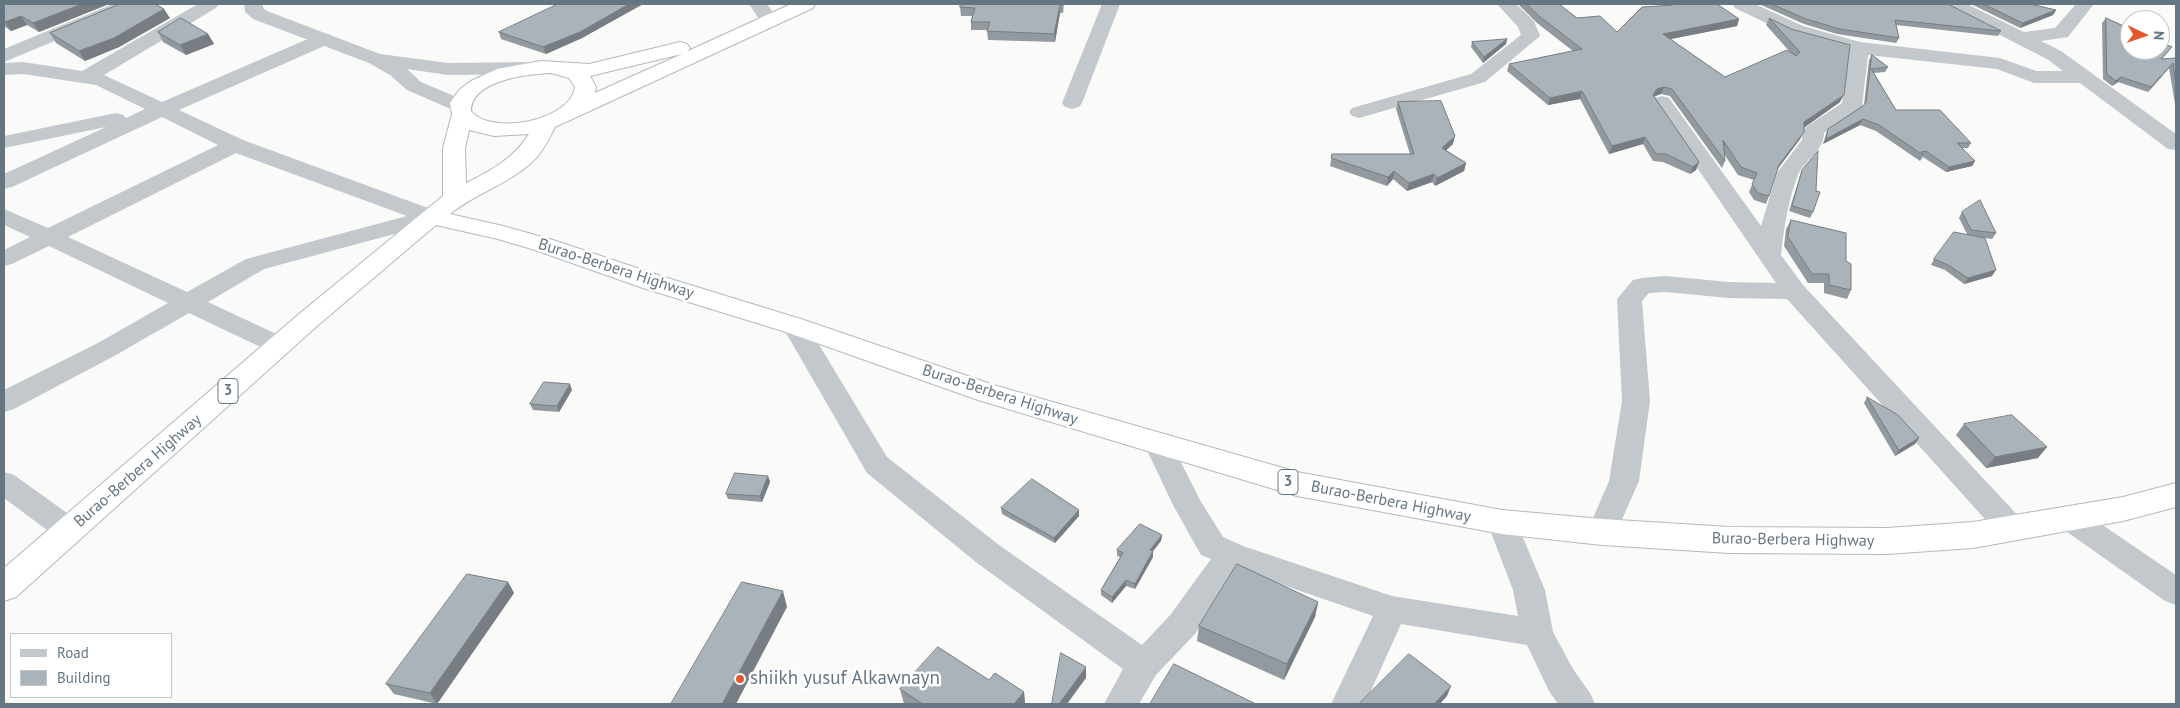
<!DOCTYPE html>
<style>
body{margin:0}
#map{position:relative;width:2180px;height:708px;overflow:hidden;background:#fafaf8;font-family:"PT Sans",sans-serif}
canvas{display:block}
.frame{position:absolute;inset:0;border:5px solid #657683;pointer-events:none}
.legend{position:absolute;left:10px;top:633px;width:162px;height:65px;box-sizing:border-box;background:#fff;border:1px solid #c1c8cd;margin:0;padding:6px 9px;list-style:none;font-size:15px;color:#657683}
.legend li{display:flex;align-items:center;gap:10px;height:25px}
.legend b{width:25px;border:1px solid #c1c8cd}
.north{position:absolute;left:2120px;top:10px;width:50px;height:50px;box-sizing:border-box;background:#fff;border:1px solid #c1c8cd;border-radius:50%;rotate:93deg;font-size:14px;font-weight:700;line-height:20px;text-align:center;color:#657683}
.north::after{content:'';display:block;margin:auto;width:18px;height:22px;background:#e4572e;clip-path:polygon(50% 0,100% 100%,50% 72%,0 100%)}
</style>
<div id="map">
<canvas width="2180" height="708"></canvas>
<div class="frame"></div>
<ul class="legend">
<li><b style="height:6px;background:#c3c8cc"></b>Road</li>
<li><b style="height:14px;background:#aab3b9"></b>Building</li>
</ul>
<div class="north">N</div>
</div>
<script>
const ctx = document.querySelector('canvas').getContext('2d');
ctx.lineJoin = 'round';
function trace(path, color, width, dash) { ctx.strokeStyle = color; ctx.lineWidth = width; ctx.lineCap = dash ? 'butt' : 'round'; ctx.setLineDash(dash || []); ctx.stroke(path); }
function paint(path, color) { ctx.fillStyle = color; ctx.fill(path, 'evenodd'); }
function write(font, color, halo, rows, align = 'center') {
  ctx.font = font + ' "PT Sans",sans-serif'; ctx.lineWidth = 5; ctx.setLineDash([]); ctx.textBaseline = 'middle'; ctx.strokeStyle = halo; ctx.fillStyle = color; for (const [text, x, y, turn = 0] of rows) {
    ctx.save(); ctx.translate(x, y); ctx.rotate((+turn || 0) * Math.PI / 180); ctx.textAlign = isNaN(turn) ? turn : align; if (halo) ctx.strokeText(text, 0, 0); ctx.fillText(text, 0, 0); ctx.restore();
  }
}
const trunk = new Path2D(`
 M791,4H815L813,8L555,127C550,137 544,149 537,157C513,183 477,192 450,214L503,226L553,240L661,276L804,320L997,386L1297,472L1502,510L1602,519L1729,527L1887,528L1973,522L2123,497L2176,483V507L2123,521L1973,548L1887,554L1729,553L1602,545L1502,534L1297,496L978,400L786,332L643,288L535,250L498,239L436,225L317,326L16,597L4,601V568L299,314L443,196V148L452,114L450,103L459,90L471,81L497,69L541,61L589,64L680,42L687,44L690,48L688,51ZM682,54L595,93L596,87L590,76ZM551,73L569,78L575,87C571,121 491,136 471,111C471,80 528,74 551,73ZM469,130L494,136L529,134C514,158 491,171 466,183L465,148Z`);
trace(trunk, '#b4b9bd', 2);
paint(new Path2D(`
 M113,4H137L134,8L4,62V49Z
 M198,4H219L216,8L104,75L162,102L317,35L324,33L331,35L333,39L331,43L179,110L243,140L439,212L443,217L439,222L264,269L208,302L289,340L293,346L289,352L280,355L271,352L189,313L116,355L14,409L4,412V390L98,343L168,303L49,246L12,264L4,266V250L30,237L4,225V209L48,228L218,145L162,117L12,187L4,189V174L106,127L4,148V136L116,113L123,115L126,118L145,109L96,85L23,74L4,75V63L23,62L82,71ZM236,153L407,216L246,259L187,292L68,237Z
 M749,4H767L779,21L777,25L770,27L763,25Z
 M1102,4H1120L1082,103L1079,107L1072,109L1065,107L1062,103Z
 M1497,4H1516L1534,21L1540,36L1485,82L1359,118L1352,116L1349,112L1352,108L1471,74L1521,35L1518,27Z
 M1732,4H1755L1803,26L1860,42L2000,58L2036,71H2063L2047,59L1947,8L1944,4H1967L2024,32L2055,28L2076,4H2094L2068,37L2041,41L2061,51L2176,134V150L2168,149L2080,83H2034L1997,69L1868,55L1862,106L1859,110L1824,133C1824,151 1804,160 1798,175C1788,200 1784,228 1781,255L1803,285L2023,521L2027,529L2023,537L2012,541L2001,537L1787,299L1728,298L1666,292L1649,293L1642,301L1650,401L1639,481L1613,540L1602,544L1591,540L1587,532L1609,481L1622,401L1617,299L1633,280L1642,278L1666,276L1728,282L1776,283L1652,102L1655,98L1662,96L1669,98L1761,226L1777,173L1802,140V131L1806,127L1842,103L1849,51L1789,34L1735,8Z
 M795,317L804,320L887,457L999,545L1142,645L1171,614L1211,559L1201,555L1173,505L1144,444L1148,437L1158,434L1168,437L1200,500L1223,537L1243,546L1392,596L1518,616L1513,590L1487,522L1491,514L1502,510L1513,514L1545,590L1553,632L1573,669L1590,693L1595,704H1558L1549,691L1527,645L1401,624L1365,704H1331L1373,616L1239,570L1195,634L1156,675L1139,704H1104L1123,669L977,563L867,473L782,326L786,320Z
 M4,472L14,475L81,523L85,531L81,539L70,543L59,539L4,498Z
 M2071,507L2082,511L2176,575V605L2165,601L2060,527L2056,519L2060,511Z`), '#c3c8cc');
paint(new Path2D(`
 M244,4H262L264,9L267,11L380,54L448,63L532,62L539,64L542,68L539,72L532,74L448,75L407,69L421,82L468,102L471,107L468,112L460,113L407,90L390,75L369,63L253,19L245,12Z`), '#c3c8cc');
paint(trunk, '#fff');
paint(new Path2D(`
 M4,4H109L39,32L27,25L11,31L4,26Z
 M643,4L582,38L546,54L501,39L499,32Z
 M961,4H1064L1063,13H1060L1055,42L988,40L987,30H971V22L972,16H961L960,7Z
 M1518,4H1559L1577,18L1617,32L1664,6L1662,4H1717L1739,19L1737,26L1670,39L1725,77L1791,53L1766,25L1769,18L1791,29L1840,102L1804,127L1800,139L1777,170L1769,196L1766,204L1754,200L1749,192L1754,180L1738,175L1724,154L1725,161L1722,168L1670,96L1661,94L1654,97L1699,162L1696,170L1690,174L1663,162L1653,161L1643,144L1609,154L1580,99L1548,105L1507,71L1509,64L1573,51L1537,23Z
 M1759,4H1948L2001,31L1998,36L1896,25L1899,38L1896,43L1837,34L1804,24Z
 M1971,4H2030L2056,10L2053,15L2020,28Z
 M170,18L119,47L85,61L56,43L50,33Z
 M2106,18L2172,47L2162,59L2176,58V110L2169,68L2148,92L2118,82L2112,86L2103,79L2102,23Z
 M158,32L208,34L214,44L186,55L163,42Z
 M1507,39L1506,44L1483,63L1471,47L1472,42Z
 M1872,55L1888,67L1885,72L1874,73L1896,110L1971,143L1968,148H1962L1975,161L1972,166L1946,172L1923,157L1920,161L1876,131L1860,125L1823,144L1826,134L1828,129L1864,105L1869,60Z
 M1398,102L1453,144L1446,150L1466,163L1464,171L1435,186L1432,182L1407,191L1393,179L1387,186L1330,166L1332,154H1410L1396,109Z
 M1802,170L1813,212L1810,218L1789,211L1800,176Z
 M1962,212L1996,233L1992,239L1985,238L1992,276L1964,284L1945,270L1931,265L1934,259L1967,234L1959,218Z
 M1791,220L1846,261L1851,290L1847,299L1824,293V283H1808L1784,246L1786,229Z
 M572,390L559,412L533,410L530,404Z
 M1867,397L1919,438L1915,444L1895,456L1864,403Z
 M1964,424L2038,458L1986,468L1956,435Z
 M768,476L770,482L762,502L728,499L726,494Z
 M1001,508L1079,516L1055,543L1002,514Z
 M1162,535L1161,541L1153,551V557L1135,589L1126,586L1112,603L1101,595V590L1120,557L1117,556V550Z
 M508,582L514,593L437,704L394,694L386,684Z
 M1318,602L1315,617L1284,680L1197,641L1199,626Z
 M989,680L1024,692L1025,704H904L900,689Z`), '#929a9f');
paint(new Path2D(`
 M82,4H109L39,32L33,23Z
 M629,4H643L582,38L546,54L543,47Z
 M1060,5V13L1055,42L1054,34Z
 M164,9L170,18L119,47L85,61L79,51Z
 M2056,10L2053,15L2020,28L2023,23Z
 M21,16L27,25L11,31L5,22Z
 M1739,19L1737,26L1661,41L1663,34Z
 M208,34L214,44L186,55L180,45Z
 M1507,39L1506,44L1483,63L1484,57Z
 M2173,63L2169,68L2148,92L2151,87Z
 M2121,77L2118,82L2112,86L2116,81Z
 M1664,87L1661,94L1654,96L1650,102L1653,95L1657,89Z
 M1582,91L1580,99L1548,105L1550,98Z
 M1844,95L1840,102L1801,130L1804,122Z
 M1863,119L1860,125L1823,144L1826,139Z
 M1804,132L1800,139L1775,172L1779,165Z
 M1455,136L1453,144L1440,156L1442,148Z
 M1645,137L1643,144L1609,154L1612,146Z
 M1975,161L1972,166L1946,172L1949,167Z
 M1699,162L1696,170L1690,174L1693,167Z
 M1466,163L1464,171L1435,186L1437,178Z
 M1394,171L1393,179L1387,186L1388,177Z
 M1434,174L1432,182L1407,191L1409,183Z
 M1996,270L1992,276L1964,284L1968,278Z
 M570,384L572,390L559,412L557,406Z
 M1919,438L1915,444L1895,456L1899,450Z
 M2047,447L2038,458L1986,468L1995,457Z
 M768,476L770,482L762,502L760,496Z
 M1079,510V516L1055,543L1054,538Z
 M1162,535L1161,541L1153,551V557L1135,589V584L1150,550Z
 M1126,580V586L1112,603V597Z
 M508,582L514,593L437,704L430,693Z
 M783,591L787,607L736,704H722Z
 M1318,602L1315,617L1284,680L1287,664Z
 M1086,667V678L1067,704H1059Z
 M1451,686L1447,696L1440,704H1434Z
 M1024,692L1025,704H1014Z`), '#777d82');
const building = new Path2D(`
 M4,4H82L33,23L21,16L5,22L4,21Z
 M120,4H155L164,9L114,38L79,51L50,33Z
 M558,4H629L580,32L543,47L499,32Z
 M961,4H1063L1062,5H1060L1054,34L987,31L990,22H971L975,8L960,7Z
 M1527,4H1559L1577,18L1600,16L1617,32L1642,7L1673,5L1672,4H1717L1739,19L1663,34L1725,77L1787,50L1796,56L1800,52L1769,18L1791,29L1850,45L1844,95L1804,122V132L1779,165L1769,196L1758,193L1752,184L1757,173L1741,167L1723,140L1725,161L1672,89L1664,87L1657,89L1653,95L1699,162L1693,167L1666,154H1656L1645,137L1612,146L1582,91L1550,98L1509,64L1582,49L1539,16Z
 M1772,4H1948L2001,31L1895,20L1899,38L1840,29L1806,19Z
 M1984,4H2030L2056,10L2023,23Z
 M181,18L208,34L180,45L158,32Z
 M2106,18L2130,29V50H2160V42L2172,47L2161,59L2176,58V83L2173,63L2151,87L2121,77L2116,81L2107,74Z
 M1507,39L1484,57L1472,42Z
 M1872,55L1888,67L1871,69L1896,110H1940L1971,143H1957L1975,161L1949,167L1926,151L1921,152L1923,155L1879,125L1863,119L1826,139L1828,129L1863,106L1866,102Z
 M1441,101L1455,136L1442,148L1466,163L1437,178L1434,174L1409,183L1394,171L1388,177L1331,158L1332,154H1414L1398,102Z
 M1818,151L1816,191L1820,192L1813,212L1792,206L1802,170Z
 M1980,200L1996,233L1971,230L1962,212Z
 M1791,220L1846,233V261L1851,264V290L1829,285V274H1812L1788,237Z
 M1954,232L1985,238L1996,270L1968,278L1948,265L1934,259Z
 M544,382L570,384L557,406L530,404Z
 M1867,397L1898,415L1919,438L1899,450Z
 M2012,415L2047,447L1995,457L1964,424Z
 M735,473L768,476L760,496L726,494Z
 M1032,479L1079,510L1054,538L1001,508Z
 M1140,524L1162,535L1150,550L1153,551L1135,584L1126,580L1112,597L1101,590L1123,553L1117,550Z
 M1237,564L1318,602L1287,664L1199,626Z
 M467,574L508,582L430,693L386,684Z
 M742,582L783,591L722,704H671Z
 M938,647L989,680L995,673L1024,692L1014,704H923L900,689Z
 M1061,653L1086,667L1059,704H1052Z
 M1409,654L1451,686L1434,704H1359Z
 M1174,664L1256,704H1150Z`);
paint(building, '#aab3b9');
trace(building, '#777d82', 1);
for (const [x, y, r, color] of [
 [740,679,5,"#e4572e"]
]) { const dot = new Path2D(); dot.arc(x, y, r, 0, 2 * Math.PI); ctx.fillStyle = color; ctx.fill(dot); trace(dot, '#fff', 2); }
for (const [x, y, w] of [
 [228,391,20],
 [1288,482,20]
]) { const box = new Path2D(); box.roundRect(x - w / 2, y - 12.5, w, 25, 4); ctx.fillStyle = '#fff'; ctx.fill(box); trace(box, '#657683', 1); }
write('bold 15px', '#657683', null, [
 ["3",228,391],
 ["3",1288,482]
]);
write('16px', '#657683', '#fff', [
 ["Burao-Berbera Highway",616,269,18],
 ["Burao-Berbera Highway",1000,395,18],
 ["Burao-Berbera Highway",138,471,-41],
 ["Burao-Berbera Highway",1391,502,11],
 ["Burao-Berbera Highway",1793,540,1]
]);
write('19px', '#657683', '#fff', [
 ["shiikh yusuf Alkawnayn",750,679]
], 'left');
</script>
